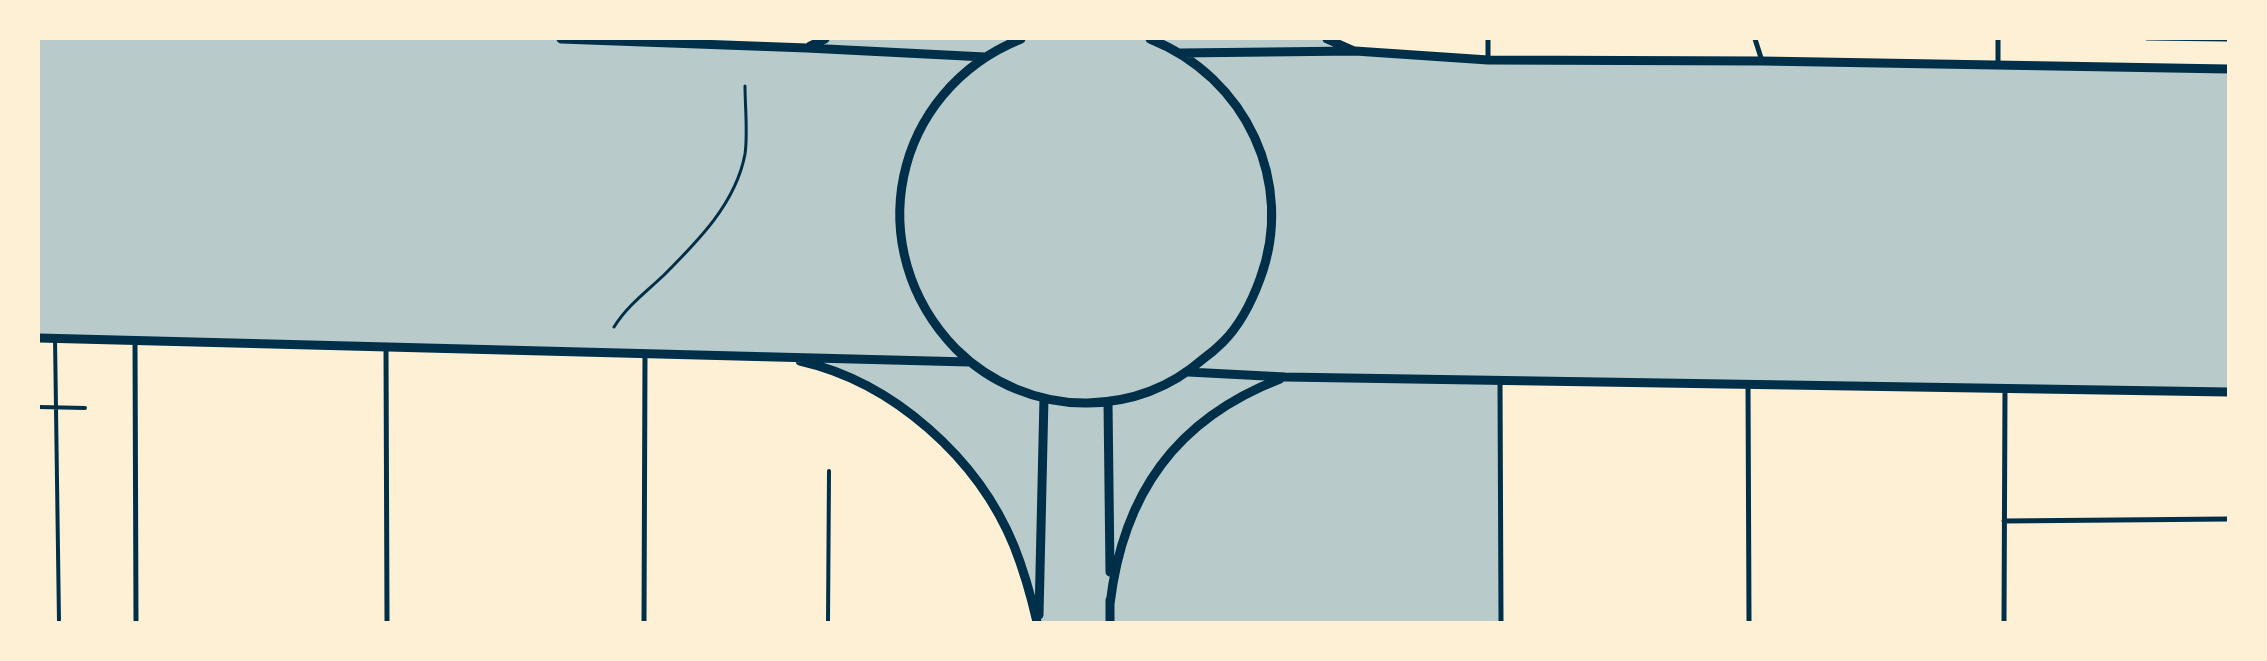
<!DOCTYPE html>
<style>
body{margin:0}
#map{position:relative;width:2267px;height:661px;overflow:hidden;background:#fdf0d5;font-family:Bitter,serif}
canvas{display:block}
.frame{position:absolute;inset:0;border:40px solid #fdf0d5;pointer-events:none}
</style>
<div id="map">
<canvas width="2267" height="661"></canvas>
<div class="frame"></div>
</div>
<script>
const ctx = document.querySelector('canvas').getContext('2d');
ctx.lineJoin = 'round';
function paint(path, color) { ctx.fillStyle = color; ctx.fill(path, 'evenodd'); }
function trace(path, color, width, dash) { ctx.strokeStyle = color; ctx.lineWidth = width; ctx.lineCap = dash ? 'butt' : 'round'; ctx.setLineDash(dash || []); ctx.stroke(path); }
paint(new Path2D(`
 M39,39H561L807,48L825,39H1327L1355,51L1488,60L2228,69V392L1500,380L1501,622H1037L1029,587L993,505L936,436L864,384L781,357L39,338Z`), '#b9caca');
trace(new Path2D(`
 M2147,39L2228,40
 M614,327C627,306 646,292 664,275C698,241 736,203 745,154C748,134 745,106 745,86`), '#003049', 3);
trace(new Path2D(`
 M55,338L59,622
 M39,407L85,408
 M828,622L829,471`), '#003049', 4);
trace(new Path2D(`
 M1755,39L1762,61
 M1998,39V65
 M1488,60V39
 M135,340L136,622
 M386,347L387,622
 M1500,380L1501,622
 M1748,384L1749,622
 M2004,521L2228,519
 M644,622L645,353
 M2004,622L2005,388`), '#003049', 5);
trace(new Path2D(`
 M561,39L807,48L985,57
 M1021,39C892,91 859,249 956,349C990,383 1039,404 1088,403C1131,402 1171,387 1203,359C1210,354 1217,348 1223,342C1240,325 1252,301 1260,279C1296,183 1246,77 1150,39
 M1327,39L1352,50
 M810,46L825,39
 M1181,53L1355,51L1488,60L1762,61L2228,69
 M39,338L969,362
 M800,361C893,382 978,458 1014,546C1024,571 1031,596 1037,622
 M1188,372L1285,377L2228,392
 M1108,402L1110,572
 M1110,600V622
 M1110,604C1123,494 1176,419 1280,379
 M1039,615L1044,398`), '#003049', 9);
</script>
